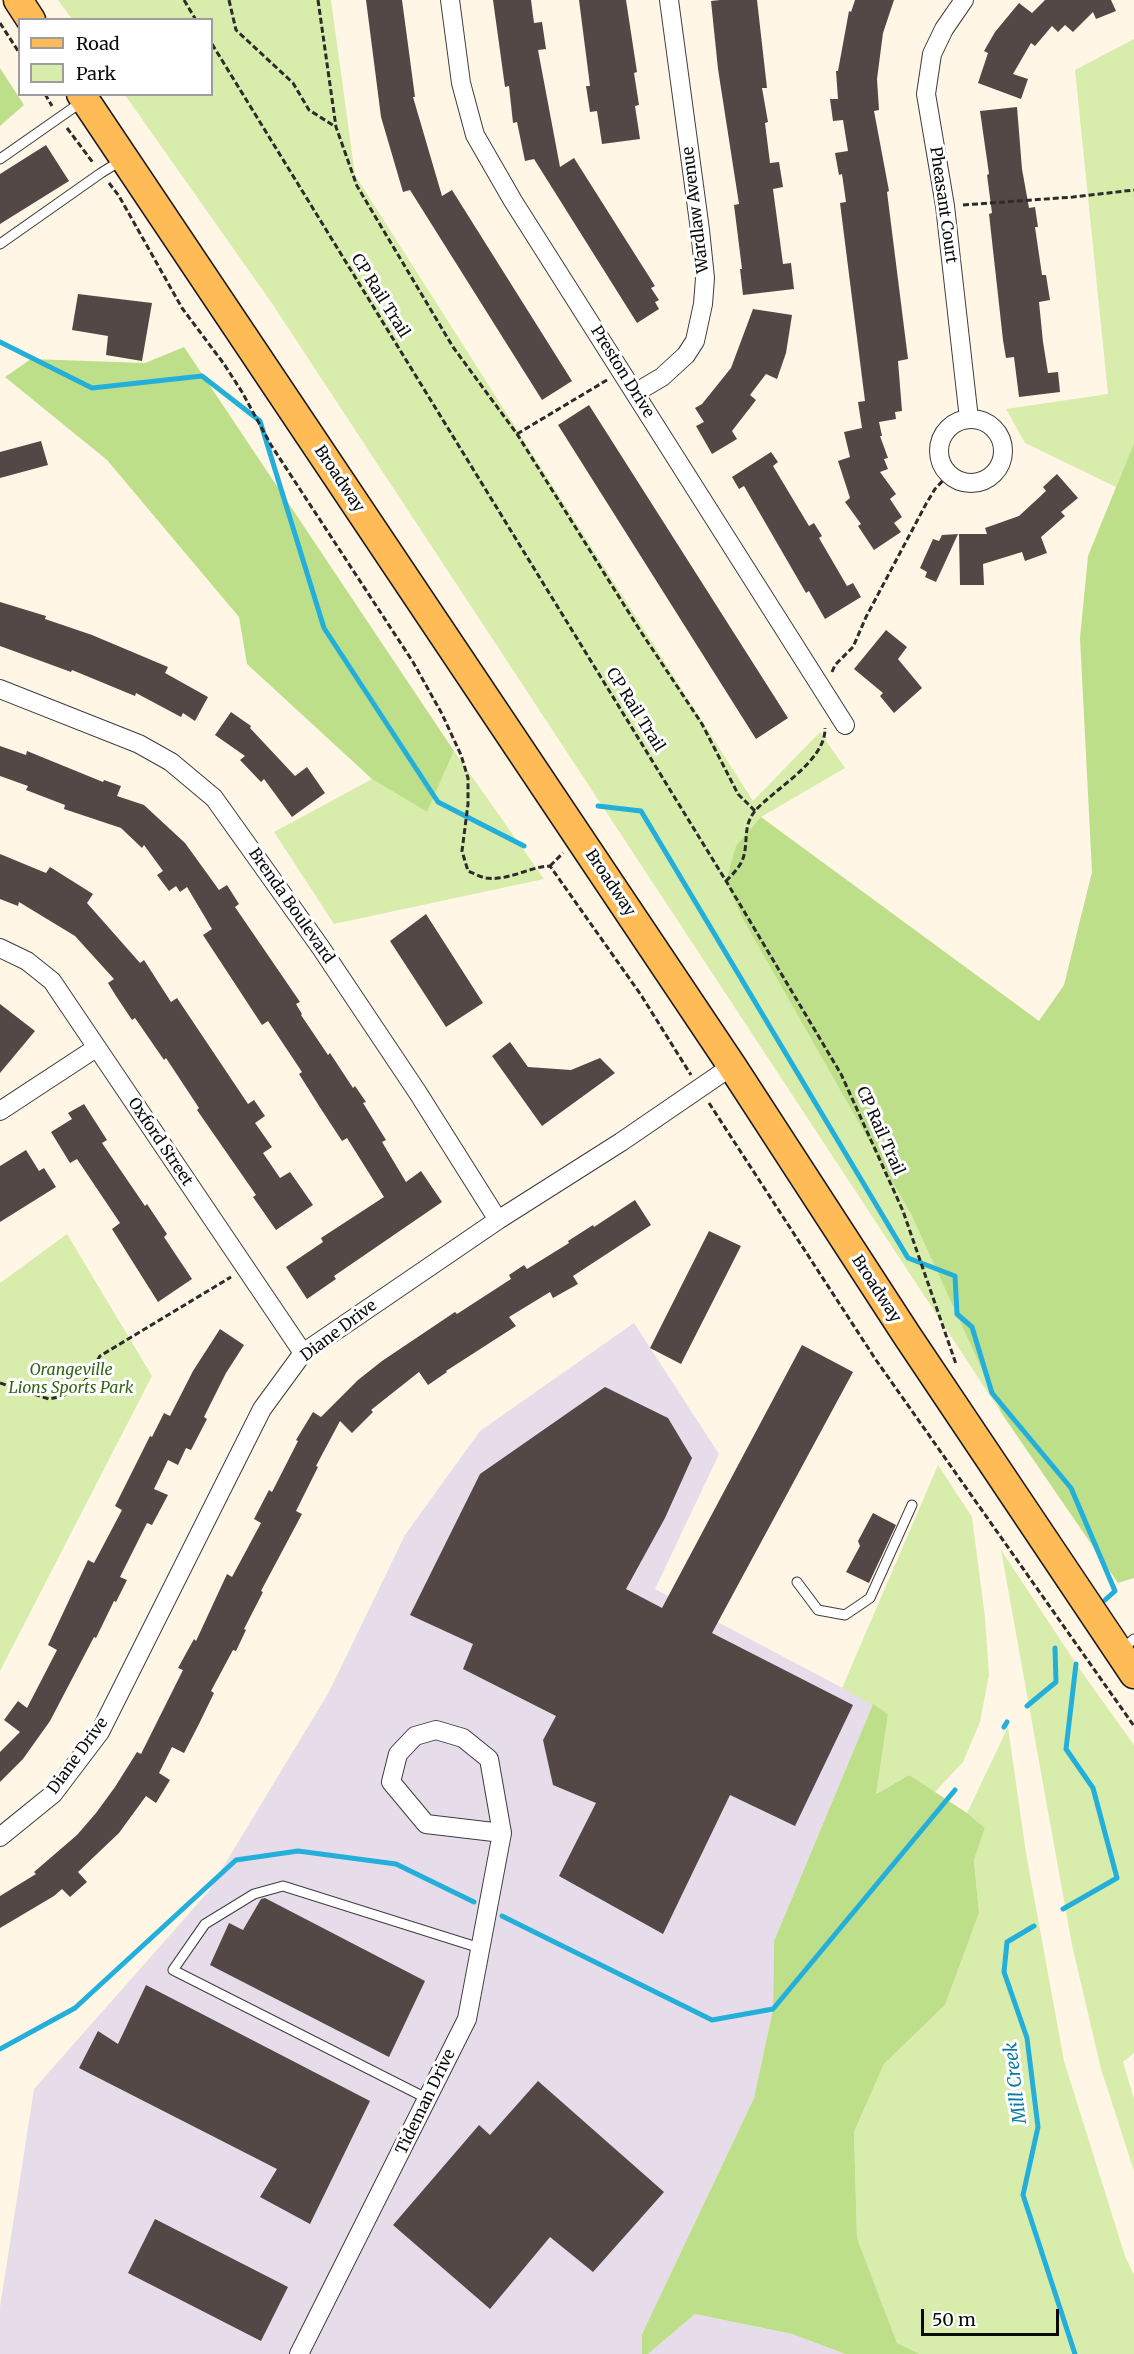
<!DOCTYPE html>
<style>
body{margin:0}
#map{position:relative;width:1134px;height:2354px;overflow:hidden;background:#fff6e6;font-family:Merriweather,serif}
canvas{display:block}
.legend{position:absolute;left:18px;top:18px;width:195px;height:78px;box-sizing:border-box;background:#fff;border:2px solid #9d9d9d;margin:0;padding:8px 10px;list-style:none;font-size:18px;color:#0a0a0a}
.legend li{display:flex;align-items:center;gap:12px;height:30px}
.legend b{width:30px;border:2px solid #9d9d9d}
.scale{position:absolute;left:921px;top:2309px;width:138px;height:27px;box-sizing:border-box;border:3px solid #0a0a0a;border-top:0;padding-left:8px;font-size:18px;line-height:21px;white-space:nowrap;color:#0a0a0a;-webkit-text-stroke:4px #fff;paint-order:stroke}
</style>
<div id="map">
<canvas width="1134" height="2354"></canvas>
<ul class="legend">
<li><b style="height:8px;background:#ffbb56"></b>Road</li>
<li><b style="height:16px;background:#d8edac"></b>Park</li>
</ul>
<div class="scale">50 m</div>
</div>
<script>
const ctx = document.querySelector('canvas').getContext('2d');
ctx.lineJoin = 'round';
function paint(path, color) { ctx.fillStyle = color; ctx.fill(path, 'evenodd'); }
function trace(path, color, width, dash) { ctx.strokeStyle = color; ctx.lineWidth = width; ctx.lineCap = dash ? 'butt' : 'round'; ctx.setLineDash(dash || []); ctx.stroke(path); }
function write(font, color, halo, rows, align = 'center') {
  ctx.font = font + ' Merriweather,serif'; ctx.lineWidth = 6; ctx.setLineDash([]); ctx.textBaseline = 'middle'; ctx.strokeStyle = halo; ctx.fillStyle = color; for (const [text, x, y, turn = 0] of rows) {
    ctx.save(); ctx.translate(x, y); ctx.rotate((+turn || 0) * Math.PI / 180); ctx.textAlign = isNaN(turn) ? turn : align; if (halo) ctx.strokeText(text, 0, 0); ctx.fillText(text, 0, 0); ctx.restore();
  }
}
paint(new Path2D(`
 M634,1323L719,1454L655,1589L873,1704L774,1941L773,2009L754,2098L642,2334V2354H0V2307L34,2089L208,1892L329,1692L405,1535L480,1431Z
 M695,2314L792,2334L845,2354H648Z`), '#e7dcea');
paint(new Path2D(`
 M58,0H331L355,175L753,801L820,732L845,768L761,817L911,1214L1002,1414L271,302L125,95L212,94V20L72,19Z
 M1134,39V443L1116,487L1025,443L1006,409L1108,394L1075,70Z
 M454,751L544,879L334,924L274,832L372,779L427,812Z
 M67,1234L152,1376L0,1671V1283Z
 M938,1465L972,1517L985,1617L989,1675L980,1722L963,1762L934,1793L909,1775L875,1794L888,1714L842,1688Z
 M1001,1550L1081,1671L1134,1745V2053L1123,2062L1134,2099V2171L1101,2069L1072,1945Z
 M1008,1727L1026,1853L1064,2061L1125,2256L1134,2275V2354H920L897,2343L857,2238L854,2132L884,2064L945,2005L979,1913L974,1860L985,1828L967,1813Z`), '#d8edac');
paint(new Path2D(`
 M0,68L24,105L0,126Z
 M184,347L454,751L427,812L372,779L247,664L239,617L107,460L5,377L31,359L145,363Z
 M1134,443V1578L1118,1583L1002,1414L911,1214L743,919L726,881L736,846L761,817L1039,1021L1064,985L1092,872L1080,638L1088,556Z
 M873,1704L888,1714L876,1794L909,1775L967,1813L985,1828L974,1860L979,1913L945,2005L884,2064L854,2132L857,2238L897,2343L920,2354H845L792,2334L695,2314L648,2354H642V2334L754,2098L773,2009L774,1941Z`), '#bedf8a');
trace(new Path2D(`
 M0,342L92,388L202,376L260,421L324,628L438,802L524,846
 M598,806L641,811L908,1258L955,1276L957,1314L972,1327L992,1393L1071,1488L1115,1591L1105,1600
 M1027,1706L1056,1682L1055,1648
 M1004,1727L1007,1722
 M1063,1909L1117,1878L1093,1788L1066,1749L1076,1664
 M502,1916L712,2020L773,2009L955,1790
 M1034,1926L1007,1942L1004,1972L1027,2038L1038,2127L1023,2195L1075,2354
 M0,2049L75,2008L236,1860L298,1851L396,1864L474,1902`), '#24afdb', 5);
paint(new Path2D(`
 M366,0H402L415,97H413L442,196L452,190L572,381L542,400L410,190L403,192L381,117Z
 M493,0H531L534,23L542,22L546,49L538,50L560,167L574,158L655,286L651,288L659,300L655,302L659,309L637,323L534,159L525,161L517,122L513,123L509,86L505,87Z
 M579,0H626L637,72L634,73L639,105L635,106L640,139L602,144L597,111L590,112L586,86H590Z
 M720,0H757L767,88H762L768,122L765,123L770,163L779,162L783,187L773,189L783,264L791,263L794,289L743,295L740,269H742L734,205L739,204L718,69L711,1Z
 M855,0H894L883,33L877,79L879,110L874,111L889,191L887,192L908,359L898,361L902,411L895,412L896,419L879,422L882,436H880L888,458L884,459L888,469L880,472L896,494L890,499L902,517L894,523L901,532L874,550L858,526L861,524L845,502L850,498L838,461L850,457L844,432L862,428L858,402L865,401L840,203L846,202L842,174L839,175L835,153L848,151L843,120L833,121L830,99H838L836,71H838L849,11L851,12Z
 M1045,0H1111L1116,11L1096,19L1093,12L1073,32L1065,25L1058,32L1052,26L1035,46L1031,43L1013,74L1028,79L1021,99L978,83L988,53L984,51L995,32L1019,3L1032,13Z
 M1017,107L1022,169L1029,208L1035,207L1038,227H1035L1042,275H1046L1050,300L1039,302L1043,342L1048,373L1058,372L1060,392L1019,397L1014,357L1006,358L1003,340L989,214L992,213L987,175L989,174L980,111Z
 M46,145L69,181L0,224V174Z
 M78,294L152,303L142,361L106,355L108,336L72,330Z
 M753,309L792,315L786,353L777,379L766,374L750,395L756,400L732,431L737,439L712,454L696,426L704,422L695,408L702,404L731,368Z
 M589,405L788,718L756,739L558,425Z
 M41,441L48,465L0,478V452Z
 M771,452L778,462L773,466L809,526L814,523L822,536L819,538L847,586L853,583L861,597L825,619L809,591L806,593L744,486L739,489L732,477Z
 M1057,474L1078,498L1061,512L1065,516L1041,537L1047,553L1025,561L1022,552L983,564L984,585H960L959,534H987L985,528L1019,516L1046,491L1043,487Z
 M958,534L936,582L925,577L927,572L920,568L933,539L939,541L942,535Z
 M0,602L46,616L45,619L92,635L168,667L165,673L208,697L195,721L183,713L181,717L136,693L135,696L72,670L71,672L0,646Z
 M886,630L907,647L898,659L922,688L894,713L880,696L883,693L854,669Z
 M231,712L251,726L250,728L295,776L307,767L325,793L292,817L264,779L261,782L240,760L245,756L215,735Z
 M0,746L26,755L27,751L103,782L104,780L121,786L117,796L144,805L185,843L219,890L227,885L239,904L235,907L300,1002L296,1004L302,1014L301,1015L328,1055L330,1053L353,1088L355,1086L366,1102L363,1103L386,1140L382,1142L406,1182L421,1171L442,1202L334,1276L336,1279L307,1299L286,1267L323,1242L321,1238L384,1197L347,1138L342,1141L321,1109L299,1074L302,1072L268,1021L262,1025L203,935L212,929L187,887L180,892L176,886L169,891L157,875L163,871L144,845L142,848L121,828L64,809L65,805L26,790L28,786L0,776Z
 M0,854L46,873L50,867L93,894L87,903L140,963L144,960L171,1002L177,998L248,1104L254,1100L265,1116L255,1123L272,1147L263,1153L280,1178L290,1172L313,1205L276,1230L253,1197L256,1195L197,1110L199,1108L166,1058L164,1060L135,1018L132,1020L116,996L108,983L114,979L75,936L19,902L18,906L0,899Z
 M426,914L483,1003L446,1027L390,941Z
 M0,1004L35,1031L0,1073Z
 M510,1042L528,1067L571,1070L600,1058L615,1073L542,1126L492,1056Z
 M84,1104L107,1140L102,1143L145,1206L147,1204L167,1234L164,1237L192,1279L158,1302L112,1229L120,1223L77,1159L70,1163L51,1132L72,1119L68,1113Z
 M26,1150L39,1171L44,1168L56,1187L0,1222V1166Z
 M635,1200L651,1225L573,1276L578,1284L553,1298L550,1292L509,1317L516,1326L446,1371L447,1372L428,1385L419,1372L371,1410L373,1412L352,1433L340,1421L316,1466L318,1467L296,1511L302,1514L261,1591L263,1592L244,1629L246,1630L236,1651L233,1650L211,1691L214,1693L199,1724L184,1753L172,1747L159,1773L170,1780L156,1803L146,1796L119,1833L78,1872L87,1882L70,1897L62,1889L54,1896L0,1928V1896L36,1874L34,1872L77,1835L96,1813L115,1787L137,1752L141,1754L183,1670L178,1668L194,1639L196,1641L227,1574L232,1577L261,1523L254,1519L269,1490L272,1492L298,1441L296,1440L313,1412L321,1417L358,1380L382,1361L455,1312L457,1314L511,1279L509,1275L524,1265L527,1269L569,1243L568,1241L593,1225L594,1227Z
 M709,1231L741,1246L681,1364L650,1348Z
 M220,1329L244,1345L226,1373L204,1417L207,1419L191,1450L186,1448L178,1465L168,1460L154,1489L168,1495L152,1525L147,1523L120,1577L127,1580L116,1602L114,1601L96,1638L94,1637L50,1721L23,1759L0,1782V1752L20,1732L4,1720L18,1701L27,1708L57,1650L48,1645L88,1560L94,1563L122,1510L115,1506L150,1436L152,1437L164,1413L170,1416L193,1371Z
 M802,1345L853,1372L712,1633L853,1705L795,1826L730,1795L663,1934L559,1876L596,1803L553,1785L543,1740L556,1716L463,1669L473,1644L410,1615L480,1474L605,1387L668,1418L692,1458L665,1518L626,1589L662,1608Z
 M873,1513L896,1525L869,1583L846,1572L860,1546L858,1541Z
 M265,1898L425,1981L389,2057L210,1965L229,1923L243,1930L261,1899Z
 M146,1985L370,2101L310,2224L260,2197L277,2169L79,2068L98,2031L118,2044Z
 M538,2081L664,2192L593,2272L550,2237L490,2309L393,2225L479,2125L490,2135Z
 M155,2219L288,2287L261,2341L128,2273Z`), '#534845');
const lane = new Path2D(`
 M0,159L83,101
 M0,244L101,173L122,160
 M797,1582L818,1610L845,1615L870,1598L912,1505
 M1121,1650L1134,1639
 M428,2099L173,1970L205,1924L254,1894L283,1886L480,1948`);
const street = new Path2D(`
 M450,0L461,83L475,135L513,201L845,725
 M964,0L944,29L932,54L926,94L945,206L969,419
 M635,393L662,377L686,355L695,341L703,304L705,278L700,230L669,0
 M939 451a32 32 0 1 1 64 0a32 32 0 1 1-64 0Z
 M0,689L139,744L171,762L214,798L321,948L418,1093L498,1220
 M0,948L27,961L52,981L303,1353
 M0,1111L96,1048
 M0,1837L53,1794L100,1732L262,1409L303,1353L498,1220L621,1142L732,1066
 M299,2354L467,2019L502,1833L489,1759L463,1738L436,1730L415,1736L398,1754L391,1782L426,1824L502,1833`);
const primary = new Path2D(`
 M18,0L31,20
 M81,94L732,1066L906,1334L1134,1674`);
trace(lane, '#3d3d3d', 11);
trace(street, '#3d3d3d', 20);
trace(primary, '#1b1b1b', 31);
trace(new Path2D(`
 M184,0L196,20
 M229,0L236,30L293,83L309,110L336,127
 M318,0L336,127L357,186L453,347L517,434L641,632L702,724L738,794L755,811
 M0,23L20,54
 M212,44L726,881L841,1074L903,1211L956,1364
 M45,94L52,106
 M67,128L94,164
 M109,183L119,196L182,308L224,364L242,392L271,445L413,662L442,714L461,755L468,778V804L462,851L468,871C473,873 480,877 486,878C509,881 528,867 550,866L641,995L691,1075
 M963,205L1073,197L1134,190
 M517,434L607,380
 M832,672L835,665L853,647L866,617L926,504L935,489L949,474
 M550,866L563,853
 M726,881C731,876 737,870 741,863C750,846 741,828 755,811C774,789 826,761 825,728
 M709,1103L876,1360L1134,1726
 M0,1383L49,1399L63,1396L85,1381L100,1356L231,1277`), '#2c2c2c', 3, [6, 3]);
trace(lane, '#fff', 9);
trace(street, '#fff', 18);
trace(primary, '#ffbb56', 28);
write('16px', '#0a0a0a', '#fff', [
 ["Pheasant Court",943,205,82],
 ["Wardlaw Avenue",696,210,-97],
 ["CP Rail Trail",380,296,58],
 ["Preston Drive",622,372,58],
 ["Broadway",339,479,56],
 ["CP Rail Trail",635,710,58],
 ["Broadway",610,883,56],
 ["Brenda Boulevard",291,906,55],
 ["CP Rail Trail",880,1131,66],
 ["Oxford Street",160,1142,56],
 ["Broadway",876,1289,57],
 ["Diane Drive",339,1331,-37],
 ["Diane Drive",78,1756,-54],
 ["Tideman Drive",426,2102,-64]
]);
write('italic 16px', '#336615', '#fff', [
 ["Orangeville",71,1370],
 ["Lions Sports Park",71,1388]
]);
write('italic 18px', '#087aa6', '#fff', [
 ["Mill Creek",1016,2083,-97]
]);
</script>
